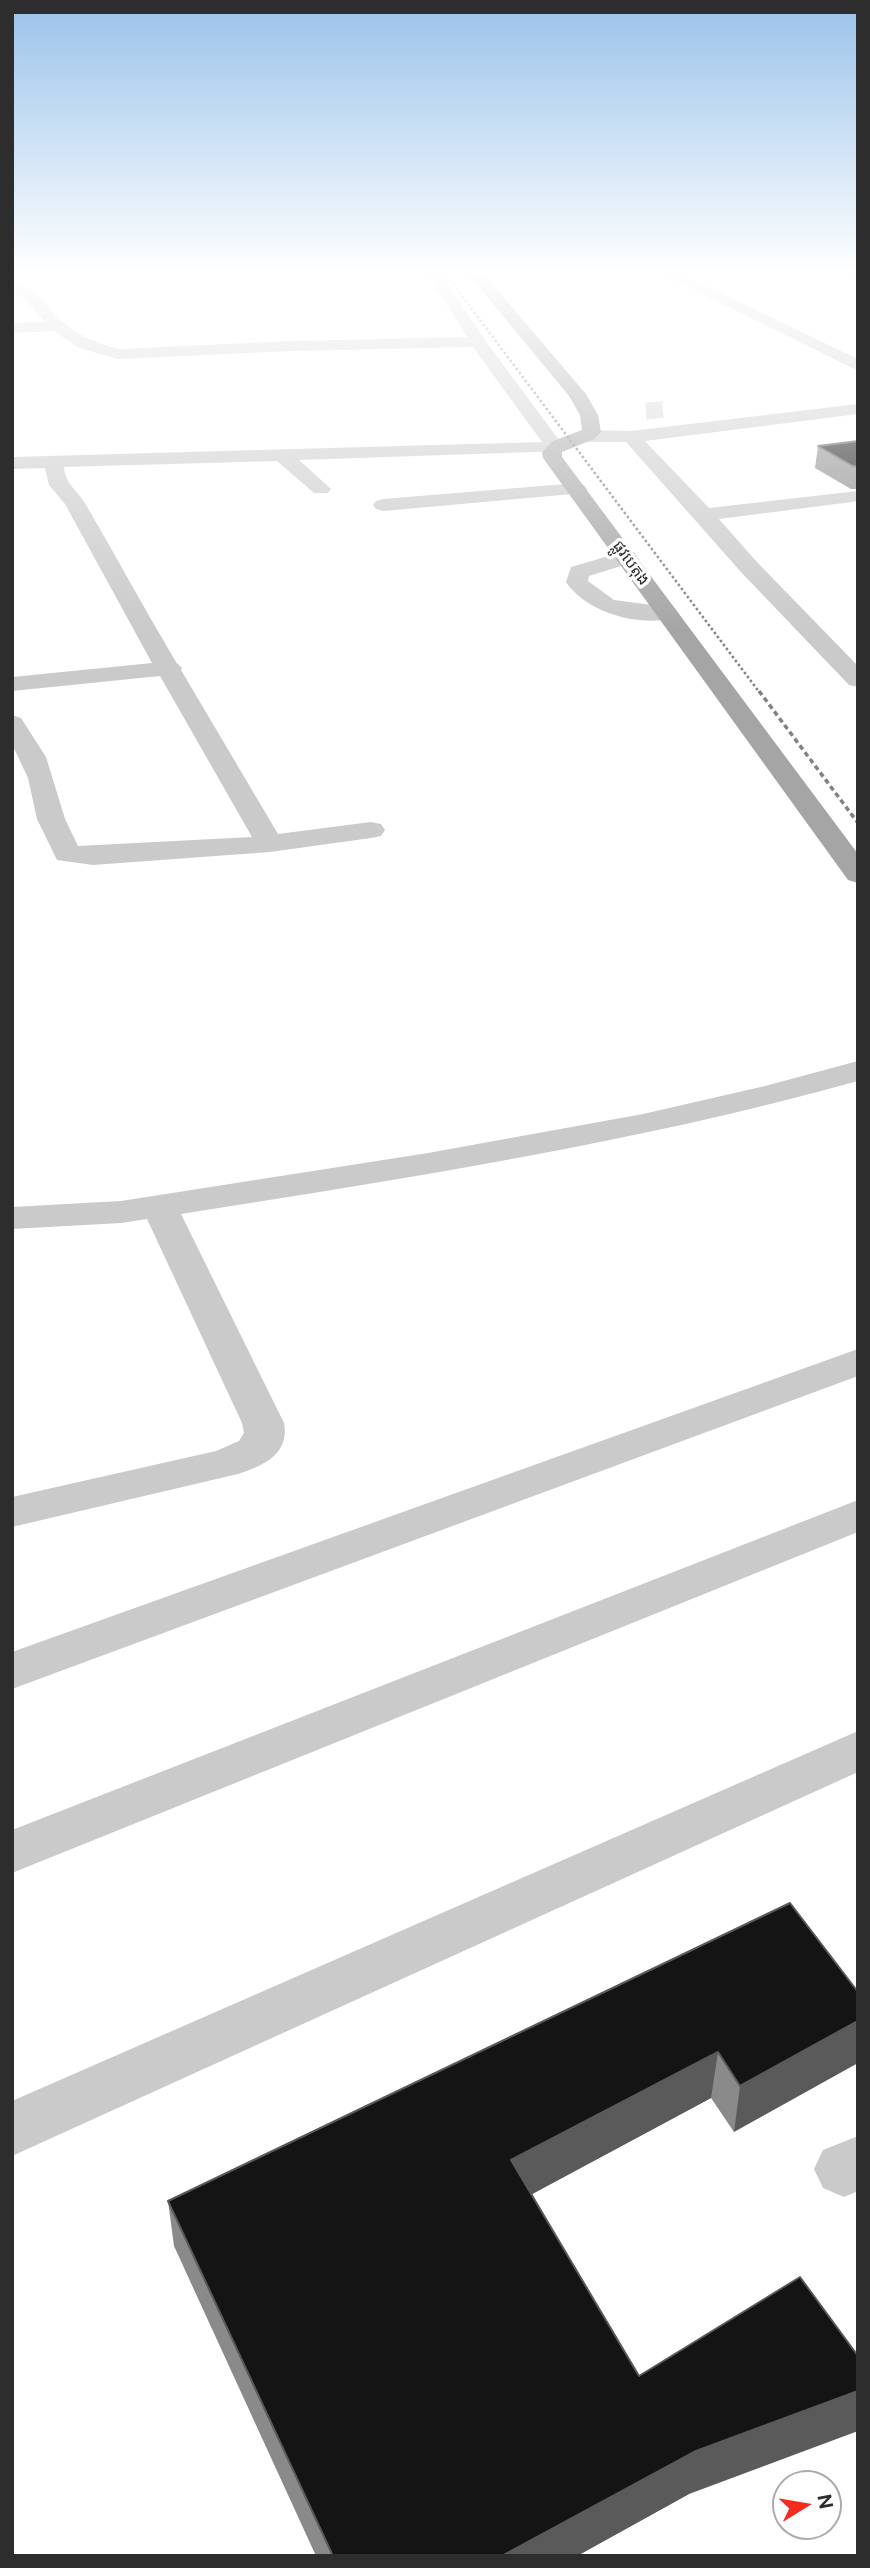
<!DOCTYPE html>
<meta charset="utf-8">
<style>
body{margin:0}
#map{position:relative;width:870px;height:2568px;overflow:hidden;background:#fff;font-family:"Public Sans",sans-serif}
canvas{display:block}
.frame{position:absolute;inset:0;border:14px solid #2d2d2d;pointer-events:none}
.north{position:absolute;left:772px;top:2470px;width:70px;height:70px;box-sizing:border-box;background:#fff;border:2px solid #ababab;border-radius:50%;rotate:79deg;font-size:19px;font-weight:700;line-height:28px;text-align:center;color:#2d2d2d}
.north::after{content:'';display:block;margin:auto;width:24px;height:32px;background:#f52b1e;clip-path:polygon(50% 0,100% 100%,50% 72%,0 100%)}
</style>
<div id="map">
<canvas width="870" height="2568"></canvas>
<div class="frame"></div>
<div class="north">N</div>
</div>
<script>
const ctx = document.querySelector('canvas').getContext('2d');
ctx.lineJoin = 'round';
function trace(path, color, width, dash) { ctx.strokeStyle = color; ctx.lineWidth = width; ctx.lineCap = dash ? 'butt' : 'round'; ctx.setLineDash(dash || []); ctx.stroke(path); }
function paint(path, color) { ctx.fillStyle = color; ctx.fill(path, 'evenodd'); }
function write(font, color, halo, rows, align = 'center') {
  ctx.font = font + ' "Public Sans","Noto Sans Khmer",sans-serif'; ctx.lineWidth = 7; ctx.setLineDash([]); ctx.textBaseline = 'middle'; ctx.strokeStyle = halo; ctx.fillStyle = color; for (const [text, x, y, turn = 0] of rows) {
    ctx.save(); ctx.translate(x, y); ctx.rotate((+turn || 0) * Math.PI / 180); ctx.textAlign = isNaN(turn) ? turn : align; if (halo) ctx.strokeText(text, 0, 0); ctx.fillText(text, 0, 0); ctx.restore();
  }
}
trace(new Path2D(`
 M646,411L671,409`), '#d5d5d5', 17, [17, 9]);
paint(new Path2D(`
 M426,272H440L485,340L564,447L562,451L299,460L331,489L328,493H314L277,461L64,467C65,484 77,490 85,503C116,556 145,610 176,662L182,668L181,670L278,834L371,822L381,824L385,830L381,836L371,838L270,852L93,865L57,860L37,819L28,778L12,744V715L21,718L46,757L65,819L78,846L252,837L160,676L12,691V677L152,663L65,504L49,485L45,468L12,469V457L542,442L473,347L291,351L118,359L79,348L54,331L12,333V323L45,322L22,296L12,294V285C36,282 47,310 64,323C80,337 98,343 118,349L291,341L467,337Z
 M658,272H677L858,359V371Z
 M844,272H858V279Z
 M858,404V414L645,441L709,508L858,491V501L852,502L719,519L756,561L858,666V687L849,685L740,571L626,442H588L579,436L588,430L631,431Z
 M577,483L584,485L587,489L584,493L383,511L376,509L373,505L376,501L383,499Z
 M626,551L634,552L637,557L634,562L589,576L588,581L614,600L675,608L678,613L675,618C639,627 587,613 566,582L571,567Z
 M858,1061V1081C636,1143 408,1178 181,1214L284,1423C290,1454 263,1466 238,1474L12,1527V1497L216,1451L239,1441L244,1433L242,1423L147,1219L121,1223L12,1229V1207L121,1201L428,1153L643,1114L765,1086Z
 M858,1349V1376L12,1689V1652Z
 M858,1500V1532L12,1873V1830Z
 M858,1731V1772L12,2156V2101Z
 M858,2136V2191L844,2197L823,2188L814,2169L823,2150Z`), '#cacaca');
paint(new Path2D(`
 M467,272H482L586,394L598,415L601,432L594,439L562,452V457L858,854V883L848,880L543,458L542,452L553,441L582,430L580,415L569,396Z`), '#a5a5a5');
trace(new Path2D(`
 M444,272L760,693`), '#828282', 2.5, [2.5, 2.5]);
trace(new Path2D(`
 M759,691L858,823`), '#828282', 3.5, [5, 3.5]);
paint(new Path2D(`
 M858,441V489H851L815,468L818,446Z
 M858,1992L734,2132L711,2098L532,2194L689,2494L577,2556H316L174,2246L168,2201Z`), '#8a8a8a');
paint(new Path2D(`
 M858,2021V2063L734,2132L740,2086Z
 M718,2052L711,2098L510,2206L511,2160Z
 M858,2391V2431L689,2494L577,2556H502L696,2451Z`), '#5a5a5a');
const building = new Path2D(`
 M858,441V466H853L818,446Z
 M790,1903L858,1992V2021L740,2086L718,2052L511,2160L639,2376L800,2277L858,2356V2391L696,2451L502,2556H333L168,2201Z`);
paint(building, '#141414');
trace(building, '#5a5a5a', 2);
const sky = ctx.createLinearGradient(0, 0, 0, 632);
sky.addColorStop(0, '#99c2ea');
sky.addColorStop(0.43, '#fff');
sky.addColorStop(1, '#ffffff00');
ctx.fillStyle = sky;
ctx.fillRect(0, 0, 870, 632);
write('16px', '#2d2d2d', '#fff', [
 ["ផ្លូវបេតុង",631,563,54]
]);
</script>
